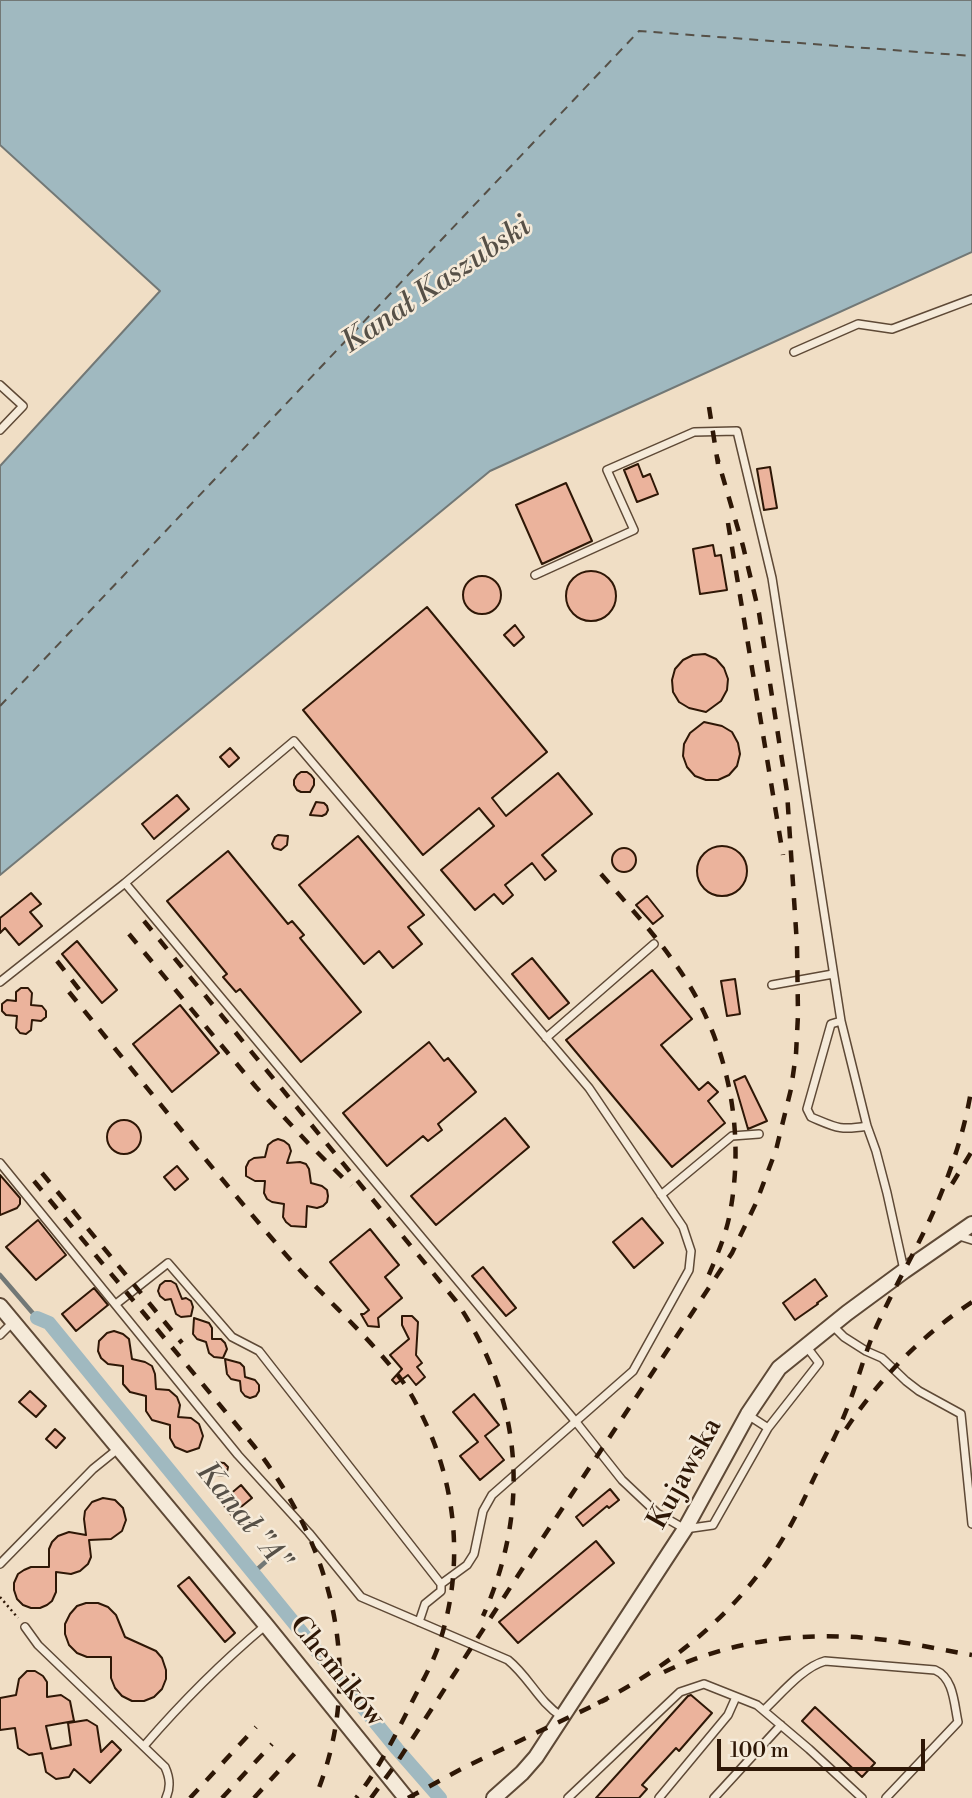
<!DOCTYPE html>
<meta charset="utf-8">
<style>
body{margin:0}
#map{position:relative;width:972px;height:1798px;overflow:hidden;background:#f0dec5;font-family:"Libre Bodoni",serif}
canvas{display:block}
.scale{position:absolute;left:717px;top:1739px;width:208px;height:32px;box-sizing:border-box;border:4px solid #2e1706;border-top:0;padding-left:9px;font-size:21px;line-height:24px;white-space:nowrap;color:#2e1706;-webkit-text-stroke:5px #f5ead9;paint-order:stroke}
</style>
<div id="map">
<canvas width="972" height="1798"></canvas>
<div class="scale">100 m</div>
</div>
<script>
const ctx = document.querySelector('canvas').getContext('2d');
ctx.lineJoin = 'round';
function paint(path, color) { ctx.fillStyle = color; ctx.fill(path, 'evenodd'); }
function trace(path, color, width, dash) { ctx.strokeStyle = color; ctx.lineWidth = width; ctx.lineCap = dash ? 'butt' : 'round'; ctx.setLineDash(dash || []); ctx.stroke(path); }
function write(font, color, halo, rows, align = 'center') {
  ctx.font = font + ' "Libre Bodoni",serif'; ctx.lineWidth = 5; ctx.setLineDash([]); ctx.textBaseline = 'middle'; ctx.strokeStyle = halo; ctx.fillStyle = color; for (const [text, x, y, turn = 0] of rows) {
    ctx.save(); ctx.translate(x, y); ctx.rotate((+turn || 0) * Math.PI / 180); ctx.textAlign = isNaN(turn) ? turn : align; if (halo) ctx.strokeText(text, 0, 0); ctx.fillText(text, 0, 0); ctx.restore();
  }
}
const water = new Path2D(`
 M0,0H972V252L490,471L0,875V466L160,291L0,145Z`);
paint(water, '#a0b9c0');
trace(water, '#727876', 2);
trace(new Path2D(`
 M0,1275L37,1318
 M253,1573L270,1558`), '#727876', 4.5);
trace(new Path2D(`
 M37,1318L49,1323L397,1749L440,1798`), '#a0b9c0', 14);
trace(new Path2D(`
 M0,706L639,31L972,56`), '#565047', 2, [9, 7]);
const building = new Path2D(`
 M638,464L643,477L650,474L658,494L637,502L624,470Z
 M770,467L777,508L764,510L757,469Z
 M566,483L592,541L542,564L516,505Z
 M713,545L715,556L721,555L727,590L700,594L693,549Z
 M566 596a25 25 0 1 1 50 0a25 25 0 1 1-50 0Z
 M463 595a19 19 0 1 1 38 0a19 19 0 1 1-38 0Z
 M427,607L547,752L492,798L506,816L558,773L592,814L542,855L556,871L545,880L532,863L505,885L513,895L503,904L494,894L475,910L441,870L494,826L479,808L423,855L303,710Z
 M515,625L524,637L514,646L504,635Z
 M705,654L716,659L724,668L728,679L727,690L721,701L706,712L689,708L679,702L673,692L672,680L675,669L683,660L693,655Z
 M704,722L722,726L732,732L738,743L740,754L737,766L729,775L718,780H706L695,776L687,767L683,756L684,744L690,733Z
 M230,748L239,758L229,767L220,757Z
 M301,772H307L311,775L314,779V785L310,792H301L297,790L294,785V780L297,775Z
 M177,795L189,809L154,839L142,824Z
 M316,802L324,803L327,806L328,810L326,814L322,816L310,815Z
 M278,835L288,836L287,845L281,850L274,848L272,844L275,837Z
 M358,836L424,915L408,927L422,944L393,968L379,951L364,964L299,885Z
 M697 871a25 25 0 1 1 50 0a25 25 0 1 1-50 0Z
 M612 860a12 12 0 1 1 24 0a12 12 0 1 1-24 0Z
 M228,851L288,924L292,921L304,935L300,938L361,1012L301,1062L240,989L236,992L223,977L227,974L167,901Z
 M31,893L41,904L30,912L42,926L19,945L5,928L0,933V918Z
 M647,896L663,916L653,924L636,905Z
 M77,941L117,990L102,1003L62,954Z
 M532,958L569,1003L549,1019L512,974Z
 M652,970L692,1019L661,1045L699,1090L708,1082L718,1092L708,1101L725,1123L672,1167L566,1040Z
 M735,979L740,1014L727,1016L721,981Z
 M21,988H28L32,993L31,1005L42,1006L46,1011V1017L41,1021L32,1020L31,1030L26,1034L20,1033L16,1028L17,1016L6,1015L2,1011V1004L7,1000L16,1001V992Z
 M180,1005L219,1053L172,1092L133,1044Z
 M429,1042L444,1061L448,1058L476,1092L438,1124L442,1130L428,1141L423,1136L387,1166L343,1113Z
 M745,1076L767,1121L748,1129L734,1081Z
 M505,1118L529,1147L436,1225L411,1196Z
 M107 1137a17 17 0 1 1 34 0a17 17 0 1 1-34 0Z
 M278,1139L284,1141L289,1145L291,1151L287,1163L300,1162L306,1164L309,1169L311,1183L322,1186L327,1190L328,1196L327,1202L323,1206L317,1208L307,1206L306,1227L291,1226L286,1222L283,1217L284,1204L272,1202L267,1199L264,1193L265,1181H255L246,1176V1167L249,1161L254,1158L265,1157L268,1145L273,1141Z
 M177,1166L188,1179L175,1190L164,1177Z
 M0,1175L20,1198V1204L17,1208L0,1215Z
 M642,1218L663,1243L634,1268L613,1242Z
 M38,1220L66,1255L36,1280L6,1247Z
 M370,1229L399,1265L385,1277L402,1298L378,1318L379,1327L368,1326L361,1314H364L369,1310L330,1262Z
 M483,1267L516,1308L506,1316L472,1276Z
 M815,1279L827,1296L817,1303L818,1304L795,1320L783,1303Z
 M165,1281H171L176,1284L182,1299L186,1298L191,1301L193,1307L191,1316L181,1317L176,1314L171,1299L165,1300L160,1296L158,1291L160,1285Z
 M94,1288L108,1305L76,1331L62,1314Z
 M402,1316H412L418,1322L416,1355L422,1363L417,1367L425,1377L416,1385L408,1375L396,1384L392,1380L402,1369L390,1355L409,1339L402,1325Z
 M194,1318L209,1323L212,1328V1339H221L225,1343L227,1349L223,1358L214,1357L209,1353L206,1342L197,1339L193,1334Z
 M114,1331L123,1334L129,1339L132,1359L145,1362L152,1366L155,1374L156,1389L169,1390L177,1397L180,1405L178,1417L191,1418L199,1424L203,1436L199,1448L187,1452L175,1447L170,1438V1425L152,1420L146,1411V1396L130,1392L123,1384V1366L108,1364L101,1358L98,1351L99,1341L107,1333Z
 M225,1359L240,1363L244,1367L245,1377L255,1380L259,1385V1391L256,1396L250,1398L245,1396L241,1391L240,1381L231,1379L227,1374Z
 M30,1391L46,1406L36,1417L19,1402Z
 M474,1394L499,1425L485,1436L504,1460L480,1480L460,1456L478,1442L453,1412Z
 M55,1429L65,1438L56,1448L46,1439Z
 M215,1462L224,1463L228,1467L226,1476L217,1475L214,1471Z
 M241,1485L252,1498L231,1515L221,1502Z
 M610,1489L619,1500L609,1508L607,1506L583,1526L576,1517Z
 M103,1498L115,1500L123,1508L126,1520L122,1531L111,1539L89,1540L91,1557L88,1564L80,1571L71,1574L56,1572V1592L52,1601L47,1605L40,1608H31L23,1605L17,1599L14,1590V1583L18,1574L24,1570L31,1567H49V1549L52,1542L58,1536L69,1532L86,1535L84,1519L85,1511L92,1502Z
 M596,1541L614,1563L518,1643L499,1622Z
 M189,1577L235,1633L225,1642L178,1586Z
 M86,1603H98L108,1607L116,1615L125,1637L156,1651L162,1658L166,1670V1679L162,1689L154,1697L144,1701H132L122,1696L115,1688L111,1678V1657H87L77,1653L69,1645L65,1634V1624L70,1614L77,1606Z
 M27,1671H35L43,1676L47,1682V1697L61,1695L70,1701L74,1721L46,1726L51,1749L71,1745L68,1723L87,1720L97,1726L101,1752L112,1741L121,1750L90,1783L74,1769L69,1777L56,1779L46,1772L42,1753L29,1755L18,1748L15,1728L0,1730V1698L16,1695L19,1679Z
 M691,1695L712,1713L679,1751L676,1748L642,1785L647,1789L639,1798H596L688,1696Z
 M815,1707L875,1763L862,1777L802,1721Z`);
paint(building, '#ebb39c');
trace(building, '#2e1706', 2);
const service = new Path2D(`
 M794,352L858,324L892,329L972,299
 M0,385L23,406L0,430
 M535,575L634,530L607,470L694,432L737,431L772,578L841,1021L867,1126L876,1151L887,1193L904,1270
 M0,982L125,883
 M772,985L833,974
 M841,1021L831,1024L807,1109L811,1117C835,1127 839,1131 867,1126
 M546,1038L654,944
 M0,1163L238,1455L309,1533L361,1597L508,1660C529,1677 539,1702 561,1716
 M661,1195L732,1136L759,1134
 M956,1235L972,1240
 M116,1304L168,1263L232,1337L259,1351L441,1584
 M832,1325L844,1337L866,1351L882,1358L906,1381L919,1391L961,1414L972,1524
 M0,1335L13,1322
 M748,1415L768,1428
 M0,1564L93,1469L119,1448
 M419,1622L425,1604L441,1591V1584L467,1565L474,1554L483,1511L492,1495L633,1371L689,1270L691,1251L683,1227L589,1088L294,741L125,883L576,1422L622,1480L657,1513L685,1529L713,1525L768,1428L819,1363L806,1346
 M25,1627L38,1645L165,1767C170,1778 171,1787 166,1798
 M764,1710C781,1694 803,1667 825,1661L935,1670C954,1678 954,1704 958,1722L886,1798
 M144,1746C181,1703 222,1662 266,1625
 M568,1798L680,1692L704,1684L757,1705L809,1749L862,1798
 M659,1798L728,1715L736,1697
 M714,1798L781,1725`);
const minor = new Path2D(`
 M0,1306L266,1625L406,1798
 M494,1798L522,1773L536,1757L685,1529L748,1414L779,1368L847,1313L904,1271L972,1224`);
trace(service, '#5e4936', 10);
trace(minor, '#5e4936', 18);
trace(new Path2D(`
 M0,1597L18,1618`), '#2e1706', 2.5, [2, 3.5]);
trace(service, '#f5ead9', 7);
trace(minor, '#f5ead9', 14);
trace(new Path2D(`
 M709,407L718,464
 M728,523L783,855
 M601,874C627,904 654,933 676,965C727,1036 746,1127 730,1213C726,1235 716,1258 707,1279
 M144,921L456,1301C523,1400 531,1508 483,1616
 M129,934L256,1087L308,1143L351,1186
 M57,961L85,997
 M69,992C139,1078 209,1165 281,1249C320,1295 367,1333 403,1382C413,1396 421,1413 428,1428C459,1499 463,1577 437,1650C429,1671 417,1691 407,1712C392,1742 377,1771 356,1798
 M42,1173L182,1343
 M34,1181L254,1446C334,1548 366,1675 315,1798
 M952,1184L972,1151
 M846,1429C880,1378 921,1336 972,1302
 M664,1672C731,1640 804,1631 877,1639C909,1642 941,1650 972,1655
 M598,1703C674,1664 741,1610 785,1535C796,1517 805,1497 814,1478C825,1456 837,1434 846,1411C858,1382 865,1350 879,1321C895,1286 915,1252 931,1217C950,1175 965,1131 972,1085
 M190,1798L256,1727
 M222,1798L272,1744
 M254,1798L296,1752
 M371,1798L396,1764L528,1560L732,1253L756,1203L776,1150L791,1089L796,1054L798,1015L797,945L787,792L759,613L743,546L717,457
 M408,1798L465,1767L607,1699`), '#2e1706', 4.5, [12, 12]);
write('28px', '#2e1706', '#f5ead9', [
 ["Kujawska",686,1474,-61],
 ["Chemików",336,1672,51]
]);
write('italic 30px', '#565047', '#f5ead9', [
 ["Kanał Kaszubski",437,286,-34],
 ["Kanał \"A\"",242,1517,51]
]);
</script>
